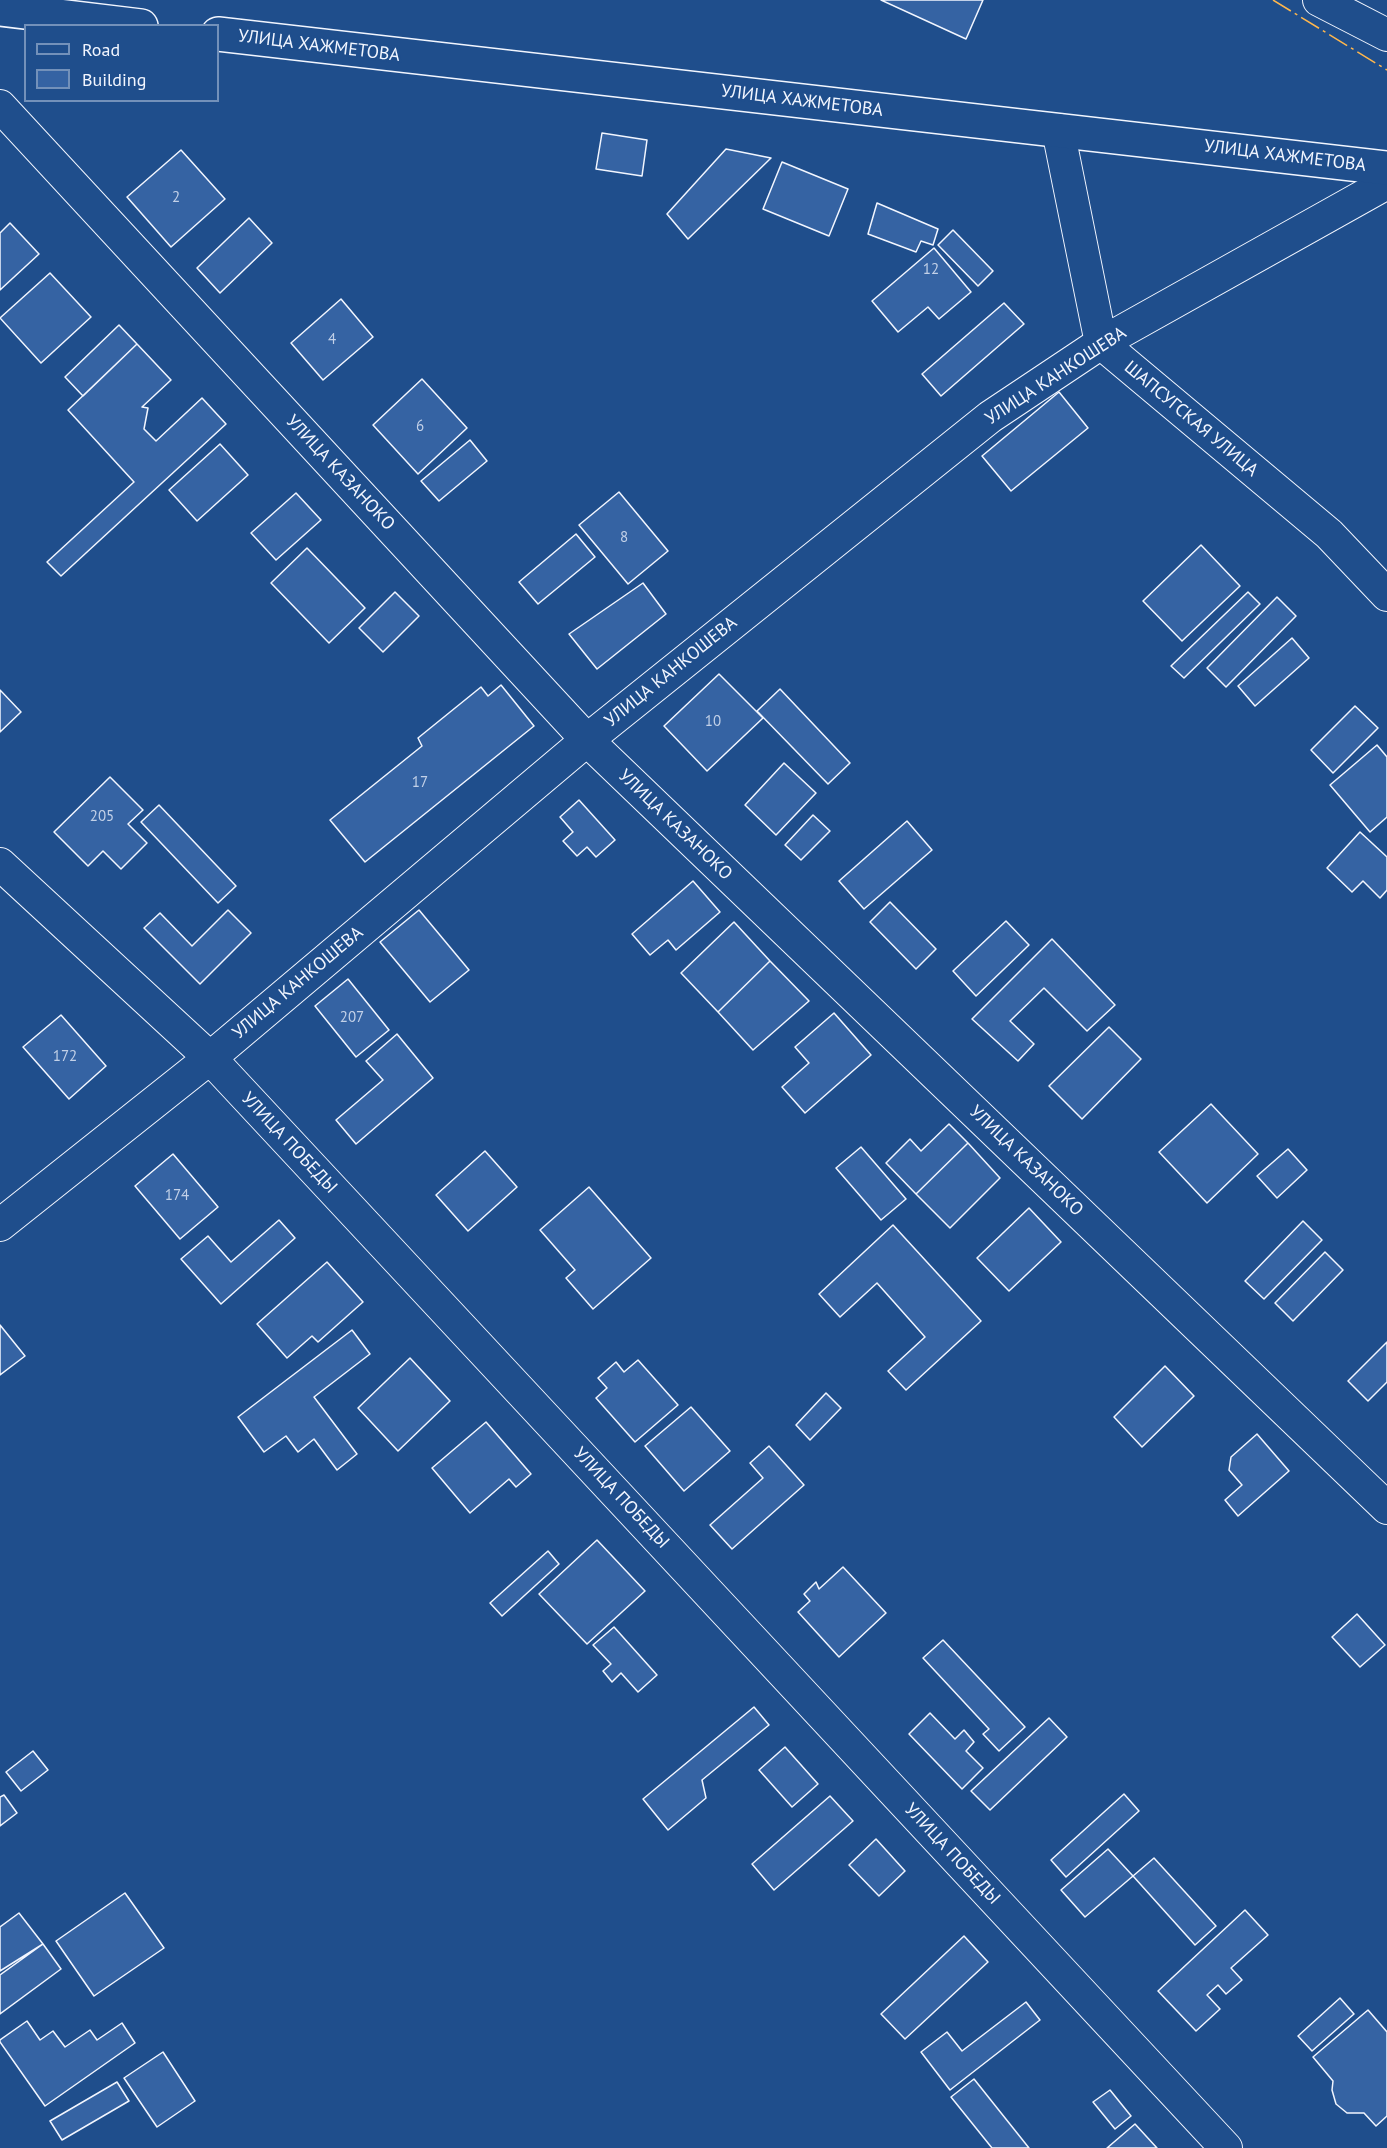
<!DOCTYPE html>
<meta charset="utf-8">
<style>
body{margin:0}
#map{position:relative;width:1387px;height:2148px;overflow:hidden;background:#1f4e8c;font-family:"PT Sans",sans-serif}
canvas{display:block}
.legend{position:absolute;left:24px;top:24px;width:195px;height:78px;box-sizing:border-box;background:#1f4e8c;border:2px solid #7391ba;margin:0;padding:8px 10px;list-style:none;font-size:18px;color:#f2f6ff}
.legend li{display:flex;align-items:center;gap:12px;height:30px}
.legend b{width:30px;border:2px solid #7391ba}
</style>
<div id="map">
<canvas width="1387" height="2148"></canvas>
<ul class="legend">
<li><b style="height:8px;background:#1f4e8c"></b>Road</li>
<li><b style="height:16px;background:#3563a3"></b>Building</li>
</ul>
</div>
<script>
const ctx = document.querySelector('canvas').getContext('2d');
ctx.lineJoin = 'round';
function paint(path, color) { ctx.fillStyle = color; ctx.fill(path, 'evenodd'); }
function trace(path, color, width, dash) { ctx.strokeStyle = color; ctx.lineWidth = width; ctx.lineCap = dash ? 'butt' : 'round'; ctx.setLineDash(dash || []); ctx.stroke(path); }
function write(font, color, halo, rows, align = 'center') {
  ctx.font = font + ' "PT Sans",sans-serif'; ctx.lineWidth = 4.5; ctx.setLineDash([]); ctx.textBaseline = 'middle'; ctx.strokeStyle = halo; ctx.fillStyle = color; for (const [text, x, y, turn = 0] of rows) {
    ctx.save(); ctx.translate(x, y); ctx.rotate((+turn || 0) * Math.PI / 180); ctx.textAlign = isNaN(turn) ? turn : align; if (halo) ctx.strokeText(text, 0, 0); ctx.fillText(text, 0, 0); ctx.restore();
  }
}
const building = new Path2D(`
 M881,0H983L966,39Z
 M602,133L647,140L642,176L596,169Z
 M726,149L771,158L688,239L667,214Z
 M181,150L225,199L171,247L127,197Z
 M782,162L848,189L829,236L763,209Z
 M877,203L938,229L933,245L921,241L916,252L868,234Z
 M249,218L272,243L220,293L197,268Z
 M10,223L39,254L0,290V233Z
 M953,230L993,271L978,286L938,245Z
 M934,248L971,292L939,319L928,307L898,332L872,301Z
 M50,273L91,317L41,363L0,318Z
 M341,299L373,337L323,380L291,343Z
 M1004,303L1024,324L941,396L922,374Z
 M119,325L137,344L83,396L65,377Z
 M137,344L171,380L142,407L148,408L144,429L156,441L202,398L226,424L61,576L47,562L134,482L68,410Z
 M422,379L467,428L418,474L373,425Z
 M1059,392L1088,428L1011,491L982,456Z
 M470,440L487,461L439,501L421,481Z
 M220,444L248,475L197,521L169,490Z
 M619,492L668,551L628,584L579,525Z
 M296,493L321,520L276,560L251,533Z
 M576,534L595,557L538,604L519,582Z
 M1201,545L1240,586L1182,641L1143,601Z
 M307,548L365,608L329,643L271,583Z
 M643,583L666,614L597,669L569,634Z
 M395,592L419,616L383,652L359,628Z
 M1248,592L1260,604L1184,678L1171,666Z
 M1277,597L1296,616L1226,687L1207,668Z
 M1292,638L1309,658L1255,706L1238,686Z
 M719,674L763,718L707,771L664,726Z
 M501,685L534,726L365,862L330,820L422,746L418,738L481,687L488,696Z
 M780,689L850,763L828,784L757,711Z
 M0,690L21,712L0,732Z
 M1355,706L1378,728L1333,773L1311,750Z
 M1377,745L1387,757V817L1370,832L1330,785Z
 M784,763L816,793L776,835L745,805Z
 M110,777L143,810L128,824L147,843L121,869L103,851L88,866L54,832Z
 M579,800L615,840L596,857L587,847L577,856L563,841L573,832L560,817Z
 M159,805L236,886L218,903L141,822Z
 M813,815L830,831L801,860L785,845Z
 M907,821L932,850L864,909L839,881Z
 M1360,832L1387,857V890L1380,898L1363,881L1352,892L1327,868Z
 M693,881L720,912L676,950L668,940L650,955L632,934Z
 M890,902L936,949L916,969L870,922Z
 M228,910L251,933L200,984L144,928L160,913L192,946Z
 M419,910L469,970L430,1002L380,942Z
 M1006,921L1029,945L976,996L953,971Z
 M734,922L770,961L718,1012L681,973Z
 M1052,939L1115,1005L1087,1031L1044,988L1010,1021L1034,1044L1018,1061L972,1019Z
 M770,961L809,1001L753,1050L718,1012Z
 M348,979L389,1030L356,1057L315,1006Z
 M834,1013L871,1055L805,1113L782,1087L809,1063L795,1047Z
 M61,1015L106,1066L69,1099L23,1047Z
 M1109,1027L1141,1059L1082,1119L1049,1086Z
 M397,1034L433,1078L356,1144L336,1120L383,1080L366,1061Z
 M1211,1104L1258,1154L1207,1203L1159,1152Z
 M949,1124L968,1143L916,1194L886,1163L910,1139L921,1151Z
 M968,1143L1000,1178L950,1228L916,1194Z
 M861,1147L906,1199L881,1220L836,1168Z
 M1288,1149L1307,1170L1277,1198L1257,1176Z
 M485,1151L517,1187L468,1231L436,1195Z
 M173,1154L218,1207L180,1239L135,1186Z
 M589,1187L651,1258L593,1309L566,1278L575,1270L540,1230Z
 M1029,1208L1061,1242L1009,1291L977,1258Z
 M279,1220L295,1238L221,1304L181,1259L208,1236L231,1262Z
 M1303,1221L1322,1240L1264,1299L1245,1281Z
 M893,1225L981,1321L906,1390L888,1371L925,1337L877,1283L840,1317L819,1294Z
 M1325,1252L1343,1270L1293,1321L1275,1303Z
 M327,1262L363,1302L318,1342L312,1336L287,1358L257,1324Z
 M0,1325L25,1356L0,1375Z
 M352,1330L370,1354L314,1397L357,1454L337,1470L314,1439L298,1452L286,1436L264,1452L238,1417Z
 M1387,1342V1382L1368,1401L1348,1381Z
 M410,1358L450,1401L398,1451L358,1408Z
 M638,1360L678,1405L635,1442L596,1398L607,1388L598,1378L616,1362L624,1372Z
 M1165,1366L1194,1396L1142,1447L1114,1417Z
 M826,1393L841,1408L810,1440L796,1425Z
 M691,1407L730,1451L684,1491L645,1446Z
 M486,1422L531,1474L516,1487L509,1479L470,1513L432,1468Z
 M1257,1434L1289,1471L1238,1516L1225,1500L1242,1485L1229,1470L1231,1457Z
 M769,1446L804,1485L732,1549L710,1525L763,1478L750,1463Z
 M597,1540L645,1591L587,1644L539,1594Z
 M548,1551L559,1564L502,1616L490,1603Z
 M843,1567L886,1613L839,1657L798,1612L810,1601L804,1594L816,1582L819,1589Z
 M1357,1614L1385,1645L1360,1667L1332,1637Z
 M614,1627L657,1675L638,1692L621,1673L612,1682L603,1671L611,1664L593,1645Z
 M943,1640L1025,1727L999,1751L983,1734L989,1729L923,1658Z
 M754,1707L769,1725L702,1780L706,1798L668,1830L643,1799Z
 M930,1713L955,1739L964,1730L974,1742L966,1751L983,1768L962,1789L909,1734Z
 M1049,1718L1067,1737L990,1810L971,1791Z
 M785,1747L818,1784L792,1807L759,1770Z
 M33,1751L48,1770L21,1791L6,1772Z
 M1124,1794L1139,1811L1066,1877L1051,1860Z
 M4,1795L17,1813L0,1826V1797Z
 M830,1796L853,1821L774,1890L752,1864Z
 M876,1839L905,1871L879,1896L849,1865Z
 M1108,1849L1133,1876L1085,1917L1061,1890Z
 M1154,1858L1216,1926L1195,1945L1133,1876Z
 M125,1893L164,1948L94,1996L56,1941Z
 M1245,1910L1268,1935L1231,1968L1242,1980L1226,1994L1218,1985L1207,1995L1220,2009L1196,2031L1158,1991Z
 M19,1913L43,1944L0,1971V1927Z
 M964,1936L988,1962L905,2039L881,2014Z
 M43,1944L61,1969L0,2014V1975Z
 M1340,1998L1354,2014L1312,2051L1298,2036Z
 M1026,2002L1040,2020L950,2090L921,2052L947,2032L962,2051Z
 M1368,2010L1387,2032V2116L1376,2126L1364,2113H1347L1336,2104L1332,2090L1333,2081L1313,2057Z
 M27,2021L40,2040L53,2031L65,2047L90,2030L97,2040L122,2023L135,2043L45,2106L0,2042V2040Z
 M163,2052L195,2101L157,2127L124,2078Z
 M974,2079L1029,2148H992L951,2097Z
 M117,2082L129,2101L62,2140L50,2121Z
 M1110,2090L1131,2116L1115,2129L1093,2102Z
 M1135,2124L1157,2148H1107Z`);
paint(building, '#3563a3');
trace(building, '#f2f6ff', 1.5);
const minor = new Path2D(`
 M1319,0L1387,35
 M0,106L587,740L1387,1508
 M1058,130L1101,343L1329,534L1387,595
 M0,864L210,1058L1226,2148
 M0,1225L210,1058L587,740L990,417L1101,343L1387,183`);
const tertiary = new Path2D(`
 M0,9L141,26
 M218,34L1387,168`);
trace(minor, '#f2f6ff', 34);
trace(tertiary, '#f2f6ff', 36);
trace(minor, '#1f4e8c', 32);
trace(tertiary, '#1f4e8c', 33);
trace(new Path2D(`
 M1273,0L1387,70`), '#ffb74d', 1.5, [21, 4.5, 3, 4.5]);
write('15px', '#c3d1e8', null, [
 ["2",176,198],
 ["12",931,270],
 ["4",332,340],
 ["6",420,427],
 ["8",624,538],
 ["10",713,722],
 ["17",420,783],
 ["205",102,817],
 ["207",352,1018],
 ["172",65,1057],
 ["174",177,1196]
]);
write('18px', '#f2f6ff', '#1f4e8c', [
 ["УЛИЦА ХАЖМЕТОВА",319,46,7],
 ["УЛИЦА ХАЖМЕТОВА",802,101,7],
 ["УЛИЦА ХАЖМЕТОВА",1285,156,7],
 ["УЛИЦА КАНКОШЕВА",1056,376,-33],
 ["ШАПСУГСКАЯ УЛИЦА",1191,419,40],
 ["УЛИЦА КАЗАНОКО",340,473,47],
 ["УЛИЦА КАНКОШЕВА",671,672,-39],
 ["УЛИЦА КАЗАНОКО",675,825,44],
 ["УЛИЦА КАНКОШЕВА",298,983,-40],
 ["УЛИЦА ПОБЕДЫ",289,1143,47],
 ["УЛИЦА КАЗАНОКО",1026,1161,44],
 ["УЛИЦА ПОБЕДЫ",621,1498,47],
 ["УЛИЦА ПОБЕДЫ",952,1854,47]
]);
</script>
